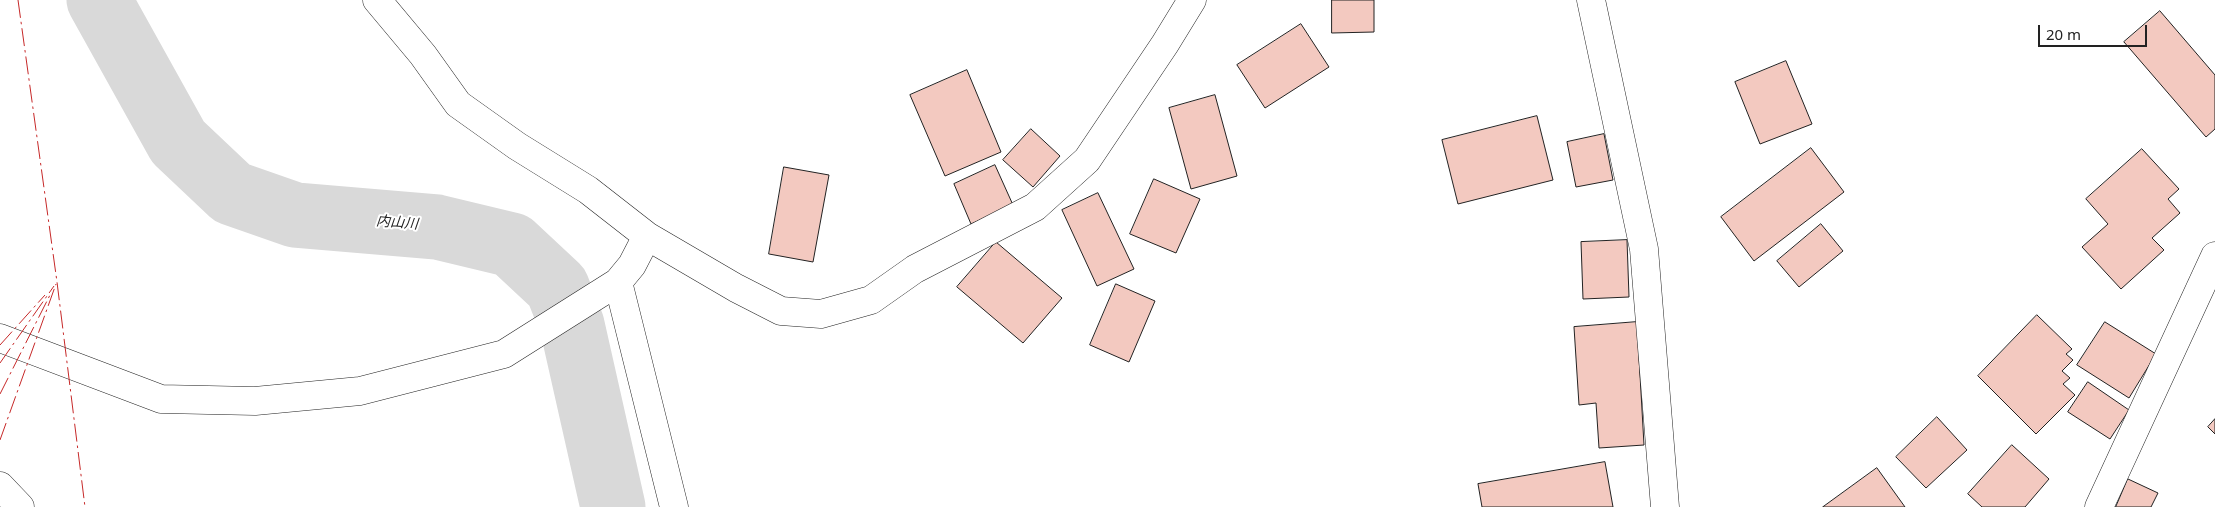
<!DOCTYPE html>
<meta charset="utf-8">
<style>
body{margin:0}
#map{position:relative;width:2215px;height:507px;overflow:hidden;background:#fff;font-family:"Noto Sans",sans-serif}
canvas{display:block}
.scale{position:absolute;left:2038px;top:25px;width:109px;height:22px;box-sizing:border-box;border:2px solid #222;border-top:0;padding-left:6px;font-size:15px;line-height:18px;white-space:nowrap;color:#222;-webkit-text-stroke:4px #fff;paint-order:stroke}
</style>
<div id="map">
<canvas width="2215" height="507"></canvas>
<div class="scale">20 m</div>
</div>
<script>
const ctx = document.querySelector('canvas').getContext('2d');
ctx.lineJoin = 'round';
function trace(path, color, width, dash) { ctx.strokeStyle = color; ctx.lineWidth = width; ctx.lineCap = dash ? 'butt' : 'round'; ctx.setLineDash(dash || []); ctx.stroke(path); }
function paint(path, color) { ctx.fillStyle = color; ctx.fill(path, 'evenodd'); }
function write(font, color, halo, rows, align = 'center') {
  ctx.font = font + ' "Noto Sans","Noto Sans JP",sans-serif'; ctx.lineWidth = 4; ctx.setLineDash([]); ctx.textBaseline = 'middle'; ctx.strokeStyle = halo; ctx.fillStyle = color; for (const [text, x, y, turn = 0] of rows) {
    ctx.save(); ctx.translate(x, y); ctx.rotate((+turn || 0) * Math.PI / 180); ctx.textAlign = isNaN(turn) ? turn : align; if (halo) ctx.strokeText(text, 0, 0); ctx.fillText(text, 0, 0); ctx.restore();
  }
}
trace(new Path2D(`
 M99,0L178,142L232,193L295,215L437,227L512,245L557,287L572,325L613,507`), '#d9d9d9', 65);
const building = new Path2D(`
 M1332,0H1374V32L1332,33Z
 M2160,11L2215,75V129L2206,137L2124,42Z
 M1301,24L1329,67L1265,108L1237,65Z
 M1786,61L1812,124L1760,144L1735,82Z
 M967,70L1001,152L945,176L910,95Z
 M1215,95L1237,176L1191,189L1169,108Z
 M1537,116L1553,180L1458,204L1442,140Z
 M1031,129L1060,156L1033,187L1003,160Z
 M1604,134L1613,180L1576,187L1567,142Z
 M1811,148L1844,192L1754,261L1721,217Z
 M2142,149L2179,189L2168,199L2180,213L2152,238L2164,250L2121,289L2082,247L2108,224L2086,199Z
 M995,165L1013,205L971,224L954,184Z
 M784,167L829,175L813,262L769,254Z
 M1154,179L1200,199L1176,253L1130,234Z
 M1098,193L1134,269L1097,286L1062,210Z
 M1821,224L1843,251L1799,287L1777,261Z
 M1627,240L1629,297L1583,299L1581,242Z
 M996,242L1062,298L1023,343L957,287Z
 M1116,284L1155,301L1129,362L1090,345Z
 M2037,315L2072,349L2066,354L2073,360L2062,371L2070,378L2063,384L2075,395L2036,434L1978,376Z
 M1637,322L1644,445L1599,448L1596,403L1579,405L1574,327Z
 M2105,322L2156,354L2129,398L2077,365Z
 M2088,382L2129,410L2110,439L2068,412Z
 M1937,417L1967,450L1926,488L1896,457Z
 M2215,419V434L2208,427Z
 M2012,445L2049,479L2025,507H1982L1968,494Z
 M1605,462L1613,507H1482L1478,484Z
 M1877,468L1905,507H1823Z
 M2128,479L2158,493L2151,507H2116Z`);
paint(building, '#f3c9c0');
trace(building, '#222', 1);
const minor = new Path2D(`
 M377,0L423,55L458,104L517,146L588,190L647,236L736,288L781,311L821,314L871,300L915,269L1035,207L1087,160L1165,44L1192,0
 M1591,0L1644,249L1665,507
 M618,282L674,507
 M0,338L161,399L255,401L360,391L504,354L618,282L632,265L647,236
 M0,486L20,507
 M2099,507L2215,256`);
trace(minor, '#222', 29);
trace(minor, '#fff', 28);
trace(new Path2D(`
 M18,0L57,282L85,507
 M0,345L45,295
 M0,363L54,286
 M0,394L50,295
 M0,440L56,284`), '#c62828', 1, [18, 4, 2.5, 4]);
write('italic 14px', '#222', '#fff', [
 ["内山川",397,223,5]
]);
</script>
